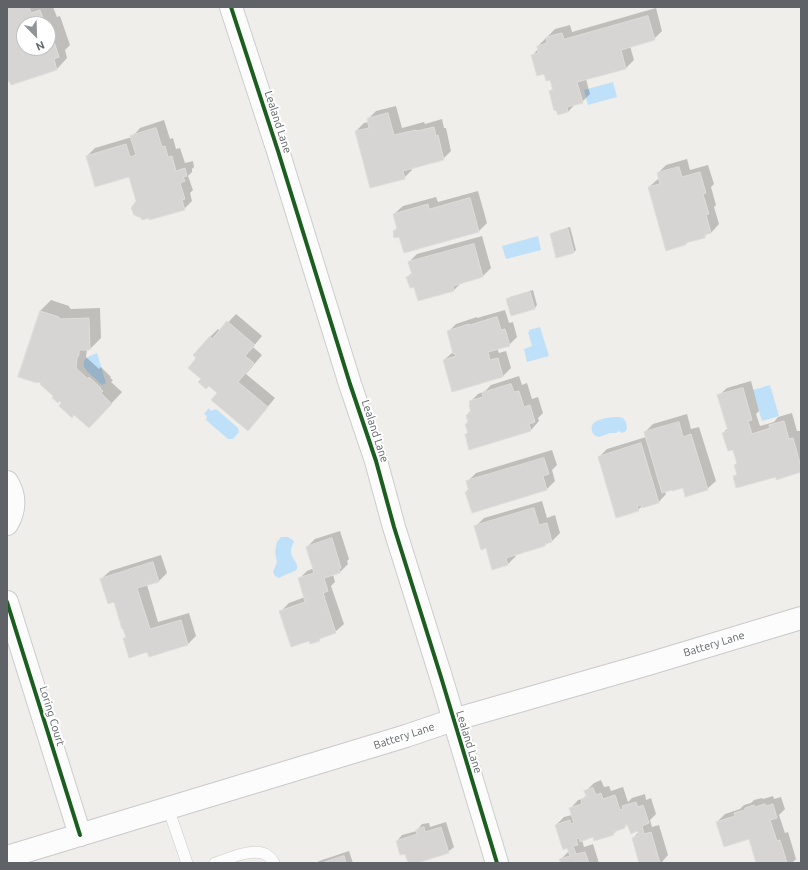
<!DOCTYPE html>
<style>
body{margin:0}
#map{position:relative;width:808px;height:870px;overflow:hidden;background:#efeeea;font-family:Ubuntu,sans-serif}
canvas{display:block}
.frame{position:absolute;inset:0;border:8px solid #5f6368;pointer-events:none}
.north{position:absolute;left:16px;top:16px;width:40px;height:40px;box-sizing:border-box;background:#fff;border:1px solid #bfc1c3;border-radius:50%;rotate:157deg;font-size:11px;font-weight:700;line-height:16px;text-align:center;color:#5f6368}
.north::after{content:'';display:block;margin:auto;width:14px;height:18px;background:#919496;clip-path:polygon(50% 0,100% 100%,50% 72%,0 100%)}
</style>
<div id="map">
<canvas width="808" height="870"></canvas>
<div class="frame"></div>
<div class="north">N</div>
</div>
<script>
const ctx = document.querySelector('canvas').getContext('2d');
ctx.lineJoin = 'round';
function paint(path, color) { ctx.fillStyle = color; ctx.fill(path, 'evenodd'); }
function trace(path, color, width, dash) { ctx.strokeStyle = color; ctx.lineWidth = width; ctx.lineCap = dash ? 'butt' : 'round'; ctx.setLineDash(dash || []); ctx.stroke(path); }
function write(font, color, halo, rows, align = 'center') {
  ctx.font = font + ' Ubuntu,sans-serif'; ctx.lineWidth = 4; ctx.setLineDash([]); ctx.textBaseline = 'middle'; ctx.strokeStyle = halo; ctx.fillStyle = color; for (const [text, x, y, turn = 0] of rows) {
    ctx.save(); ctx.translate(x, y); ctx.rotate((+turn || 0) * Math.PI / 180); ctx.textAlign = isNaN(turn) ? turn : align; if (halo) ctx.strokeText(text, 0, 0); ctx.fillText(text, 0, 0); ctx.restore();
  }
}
paint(new Path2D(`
 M613,82L617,97L588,105L584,90Z
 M538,236L541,250L506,259L502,246Z
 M540,327L549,356L527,362L524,349L532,346L528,332H529V330Z
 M97,353L106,383L102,385C90,373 70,362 97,353Z
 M770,385L779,416L762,421L753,390Z
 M209,408L211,411L216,409L238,428L239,432L233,439H228L206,420L207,416L204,414Z
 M619,417L623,418L626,422L627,428L626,431L622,433L619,431L616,433H610L599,437C596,436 593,435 592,431C588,418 612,417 619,417Z
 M281,537H288L294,541C293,544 291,548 291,551C291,556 294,559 296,563C301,572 290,572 285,575C283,576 281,577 279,578L275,576L273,572L277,562L275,552L277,542Z`), '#bfe0f9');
paint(new Path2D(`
 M7,7H53L57,17L60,16L70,45L65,50L67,58L57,69L11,84L10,80L7,81ZM24,24H48V48H24Z
 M656,8L662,31L654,39L630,46L634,60L626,68L586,79L590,94L582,102L576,103L568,112L550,91L553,88L551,79L545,72L532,56L538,49V46L555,29L570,25L572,32Z
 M396,106L402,128L424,122L425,124L442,119L444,128H446L451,151L443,159L412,167V170L404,178L356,131L364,123L369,122L368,119L376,111Z
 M164,120L170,139L173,138L176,149L180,148L185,163L193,161L194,167L192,169V172L188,176L193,190L190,193L192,201L184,209L137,201L129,176L87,156L95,148L132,137L140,128Z
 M687,159L690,170L708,165L714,184L711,187L716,205L714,207L719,224L711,233H708L704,237L688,242L685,245L649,187L658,179H659L658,173L666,165Z
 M478,191L487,223L479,231L400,235L394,231L398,227L394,214L403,206L436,197L438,202Z
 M570,227L576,250L574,252L551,234L554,232Z
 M482,236L491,268L483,276L462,282L454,290L415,286L407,277L412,273L409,262L417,254Z
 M533,290L537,305L535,308L512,315L508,300L510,297Z
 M51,300L69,306V307L71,309L100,308L101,338L90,349H87L86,357L99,369L101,367L111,377L110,378L113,380L111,382L122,392L100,416L63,402L40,311Z
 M505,310L509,323L513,322L517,337L509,345L497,348L499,353L506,351L511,368L503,376L444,360L453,352L448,332L456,324L477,317V318Z
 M236,314L262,336L253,347L262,355L246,374L275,398L256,421L202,379L198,358L210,337L218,329L220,331Z
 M519,376L522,385L527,383L532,399L538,397L543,413L538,418L539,421L531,430L470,448L466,435L468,432L466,424L468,421L467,415L471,410L470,402L478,394L485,391L491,385Z
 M751,381L759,411L756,414L760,426L774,422L778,417L792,413L797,431H801V471L800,472L776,476L734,477L737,473L735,465L738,462L733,448L723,433L728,428L718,396L727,388Z
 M687,414L691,429L699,427L716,481L707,489L684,487L665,491L666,494L658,503L642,506L638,510L599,457L607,449L646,437L645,432L653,424Z
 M552,450L557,465L552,470L555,481L547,489L473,511L466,492L469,488L467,482L476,473Z
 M542,501L547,518L555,515L560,533L552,541L548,542L545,545L515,554L516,556L508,564L493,569L486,547L476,526L484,518Z
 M340,531L349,559L347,561L348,564L340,572L333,574L335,582L331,586L344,624L335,632L323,636L319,640H309L281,611L289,603L305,597L299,579L307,571L314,568L307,547L315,539Z
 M161,555L167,573L159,581L147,585L158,622L189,613L196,636L188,644L148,651L124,639L126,637L114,601L101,579L110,571Z
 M601,780L604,787L609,786L611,791L623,787L628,802L632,798L645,794L646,800L651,798L656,814L650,820L652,827L659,825L668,855L661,863H640L633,838L639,832L628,823L625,827L619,829L613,834L594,836L582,840L584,847L593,844L599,863H562L561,859L569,851L556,825L564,817L572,815L570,809L578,800L582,799L587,795L586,791L594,783Z
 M773,796L774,799L781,797L785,809L779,815L785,833L788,832L796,859L792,863H758L750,838L717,822L725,814L740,809L744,805L751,803L754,800L762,798L763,799Z
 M446,822L454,847L448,852L414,863H409L405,852L397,841L402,835L417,831V830L422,824L429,823L430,827Z
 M349,851L353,863H317L319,861Z`), '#0003');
const building = new Path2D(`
 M7,7H29L31,13L40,10L45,24H24V48H48V26H49L59,57L54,59L57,70L11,85L9,81L7,82Z
 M648,16L655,40L621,50L626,69L577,82L583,103L567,107L568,112L558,115L556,110L554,111L549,91L553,90L550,80L546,81L544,74L537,76L531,55L538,53L537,46L547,43L546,37L562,33L564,39Z
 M388,113L394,135L416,130L417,131L434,127L436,136L438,135L444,160L403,171L405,179L370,188L355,131L369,128L367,119Z
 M156,128L162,147L165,146L168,157L172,156L176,171L185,168L187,176L183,177L185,181L180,183L185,199L182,200L185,210L149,220V218L142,220L141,218L134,215L131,208L136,201L129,177L95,187L86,156L126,144L130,157L136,155L130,136Z
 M679,167L682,177L700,172L706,193L703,194L709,214L706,215L711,233L704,235L705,238L685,243V245L666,251L648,187L660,184L657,173Z
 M470,198L479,232L404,253L399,237L394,238L393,231L397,229L393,214L428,204L429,209Z
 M568,229L574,253L556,258L550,234Z
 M474,244L483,277L453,286L454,291L418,301L414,287L410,288L406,277L412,275L408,262Z
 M530,292L535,309L511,316L506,299Z
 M40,311L59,317V318L60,319L89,318L90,350H79V355L77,358L76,368L88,379L89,377L101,388L100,389L103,391L101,393L112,404L89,428L74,415L72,418L59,406L61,403L60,401L58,403L52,398L53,396L40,384L41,383L38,382L37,383L18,377Z
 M497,317L501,330L505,329L510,346L488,352L490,360L498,358L503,377L452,392L443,360L456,356L455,353L453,354L447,331L469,324V325Z
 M227,321L255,345L245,356L254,363L238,382L268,407L248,431L211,400L217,393L209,386L206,389L198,382L201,379L188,368L196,358L193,355L210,336L212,339Z
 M511,384L514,392L519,391L524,407L530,405L535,422L529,424L531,431L469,450L465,434L468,433L465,424L468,423L466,415L471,413L469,405L470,404L469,401L483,397L482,393Z
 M743,388L752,420L748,421L752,434L770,428L769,425L784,421L789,439L793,438L801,467V469H800L801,472L776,480V477L736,488L733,476L737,475L734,465L737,464L733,450L728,451L722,433L728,431L717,395Z
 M679,422L683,437L691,434L708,490L685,497L683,488L672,491V490L662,493L644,432Z
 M641,443L659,503L642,508L641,505L637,506L639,511L616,518L598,457Z
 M544,458L549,474L543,476L547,490L472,513L465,492L469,491L466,481Z
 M534,508L539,525L547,523L552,542L545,544V546L506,558L508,565L492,570L486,548L481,550L474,526Z
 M332,538L341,568L339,569L340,573L324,578L328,591L323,593L336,633L319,639L320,641L310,644L309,641L291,647L279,611L305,602L298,578L314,573L306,547Z
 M153,562L159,582L137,588L150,629L181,620L188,645L149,657L147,652L129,658L123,638H126L123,629H122L114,602L108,604L100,579Z
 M593,788L596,795L601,793L603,799L615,795L620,810L623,809L622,806L636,802L638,807L643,805L649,823L642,826L644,834L651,832L660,863H639L632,838L639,835L637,831L631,834L627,824L625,825V828L613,832L614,835L594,841L593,837L580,842L579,838L576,839L578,845L573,846L576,854L585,852L589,863H561L559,859L570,856L567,848L563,850L555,825L570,820L571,824L574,823L569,808L582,804L581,799L587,797L584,791Z
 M765,804L766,806L773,804L777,818L770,820L777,841L780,840L787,863H756L749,839L724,847L716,822L735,816L734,813L745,810V808L754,805L755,807Z
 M424,827L425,832L441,827L449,853L417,863H408L405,854L400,855L396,841L417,834L416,830Z
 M344,856L346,863H322Z`);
paint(building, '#d6d5d3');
trace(building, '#deddd9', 1);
const service = new Path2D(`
 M168,808L187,863
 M215,863C228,859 252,848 265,854C269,856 272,859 274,863`);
const minor = new Path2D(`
 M7,482C16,496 15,511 7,524
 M7,602L80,835`);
const tertiary = new Path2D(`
 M231,7L278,151L350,384L376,461L394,527L441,677L497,863`);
const secondary = new Path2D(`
 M7,857L406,736L453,720L645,665L801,618`);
trace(service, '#cbcccc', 12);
trace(minor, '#cbcccc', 24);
trace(tertiary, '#cbcccc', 24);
trace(secondary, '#cacacb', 24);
trace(service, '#fdfcfc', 11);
trace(minor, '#fdfcfc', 22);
trace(tertiary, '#fdfcfc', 22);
trace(secondary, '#fdfcfc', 22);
trace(new Path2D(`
 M231,7L278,151L350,384L376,461L394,527L441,677L497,863
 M7,602L80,835`), '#1b5e20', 4);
write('11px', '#5f6368', '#fff', [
 ["Lealand Lane",278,122,72],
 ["Lealand Lane",375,431,72],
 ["Battery Lane",714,644,-17],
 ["Loring Court",52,716,73],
 ["Battery Lane",404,736,-18],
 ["Lealand Lane",469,742,73]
]);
</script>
